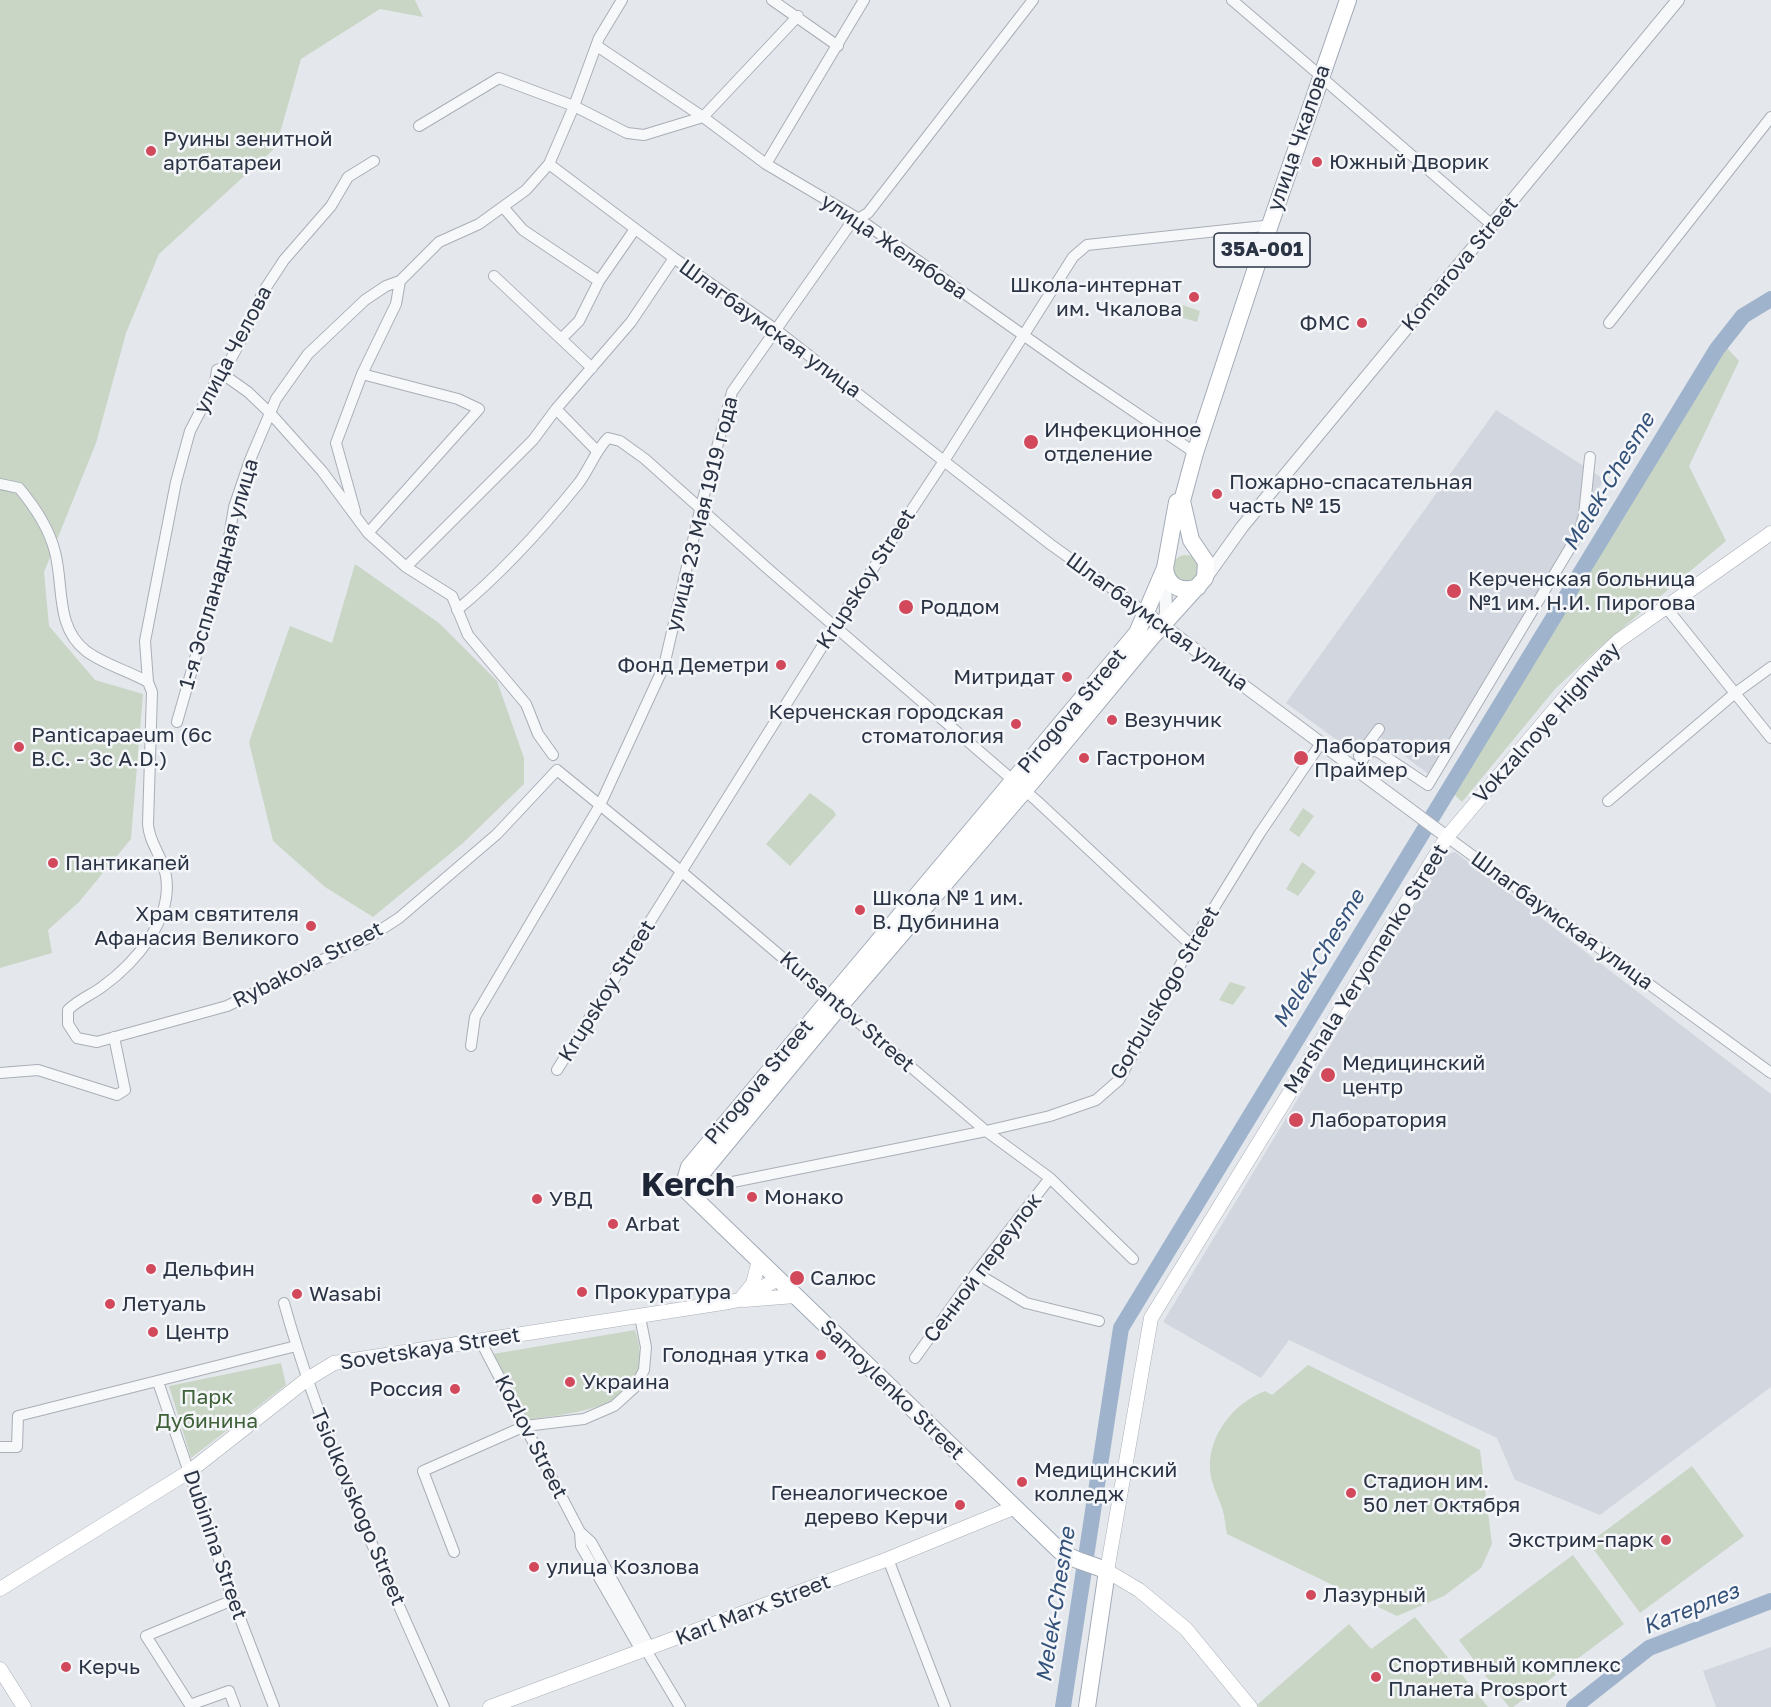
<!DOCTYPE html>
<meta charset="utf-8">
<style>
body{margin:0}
canvas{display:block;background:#e4e7ec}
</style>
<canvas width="1771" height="1707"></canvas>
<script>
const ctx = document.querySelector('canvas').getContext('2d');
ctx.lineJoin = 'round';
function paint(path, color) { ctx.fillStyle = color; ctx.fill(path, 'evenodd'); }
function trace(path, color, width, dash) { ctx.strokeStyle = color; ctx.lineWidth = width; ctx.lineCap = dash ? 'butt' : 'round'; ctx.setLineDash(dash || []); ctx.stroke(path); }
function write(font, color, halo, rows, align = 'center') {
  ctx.font = font + ' "Golos Text",sans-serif'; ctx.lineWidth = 5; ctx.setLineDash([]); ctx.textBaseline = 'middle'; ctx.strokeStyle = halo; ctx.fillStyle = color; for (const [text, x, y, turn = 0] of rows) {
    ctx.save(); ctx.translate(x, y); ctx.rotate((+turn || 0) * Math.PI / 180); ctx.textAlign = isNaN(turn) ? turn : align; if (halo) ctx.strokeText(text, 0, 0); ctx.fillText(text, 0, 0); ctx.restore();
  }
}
paint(new Path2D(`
 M1496,410L1604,479L1436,780L1372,731L1356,754L1286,703Z
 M1455,852L1771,1094V1387L1600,1515L1515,1480L1497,1438L1289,1340L1261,1378L1163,1322L1445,855Z
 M1771,1647V1707H1716L1703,1671Z`), '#d2d6de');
paint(new Path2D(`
 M0,0H415L423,17L380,9L301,59L276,147L159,254L126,333L96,443L44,572L49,626L95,680L143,694L131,839L79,902L48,930L52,953L0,968Z
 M1174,302L1200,311L1197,322L1170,314Z
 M1727,348L1739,361L1689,466L1726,541L1600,647L1555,689L1462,802L1452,792Z
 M1172 569a14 14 0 1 1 28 0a14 14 0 1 1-28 0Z
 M355,564L439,623L497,681L524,758V784L463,843L373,917L325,887L273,841L249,742L290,626L332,643Z
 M810,793L834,811L836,815L790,866L766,844Z
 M1303,808L1314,816L1299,837L1289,830Z
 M1302,862L1316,872L1298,896L1286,889Z
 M1230,982L1246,987L1233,1005L1219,1000Z
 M635,1330C661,1408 579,1412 526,1420L493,1354Z
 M281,1363L286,1385L191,1458L169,1386Z
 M1308,1365L1480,1450L1492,1544L1481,1568L1444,1596L1397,1616L1227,1534C1225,1526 1225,1518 1223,1511C1219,1497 1211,1485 1210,1470C1208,1435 1234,1403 1265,1391L1272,1395Z
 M1692,1466L1744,1536L1640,1613L1589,1543Z
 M1573,1555L1624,1624L1513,1707H1509L1459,1640Z
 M1415,1617L1488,1707H1259L1257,1705L1349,1624L1371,1649Z`), '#c9d6c5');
trace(new Path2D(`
 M1063,1707L1121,1328L1717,349L1743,316L1771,299
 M1574,1707L1649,1648L1771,1601`), '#9fb4cc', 16);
const minor = new Path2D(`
 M772,0L838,46
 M1232,0L1316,72
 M597,46L703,117L766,164L859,219L1077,373L1191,450
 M1320,76L1491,224
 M419,126L499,78L574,106L627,133L644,135L703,117L798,16
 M549,164L674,258L775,329L1050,544L1146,613
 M766,164L864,0
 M503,207L523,230L599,281
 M494,276L592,368
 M1609,323L1771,117
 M561,339L579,321L599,281L635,229
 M217,370L248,392L271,414L322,471L368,533L406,567L452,596L468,635L526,704L538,734L553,755
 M362,374L458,399L479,409L368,533
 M556,409L597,451
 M0,484L19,488C35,507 49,528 55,552C64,586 55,627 86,651C103,664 129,671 148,682L152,692L148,824C149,843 163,857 166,876C173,920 135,963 102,987C91,995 78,1000 68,1010V1024L77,1038L97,1042L227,1006L368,938L399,918L497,834L557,770L682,872L986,1131L1050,1178L1133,1259
 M355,511L336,443L362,374L396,304L400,281
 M406,567L533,440L556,409L631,322L674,258
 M1665,606L1771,738
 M457,610C502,573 541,530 578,484C589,470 595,451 608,438L620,441L645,459L767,568L1037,801L1191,945
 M148,682L145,641L176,482L190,431L215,383L217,370L227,366L246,331L263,292L284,260L331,206L348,177L374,161
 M177,722L228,544L234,507L250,460L276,399L308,354L365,300L386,286L400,281L439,242L479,224L526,190L549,164L574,106L599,38L622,0
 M1359,756L1379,729
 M1357,770L1367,752L1377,751L1428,785L1579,533L1584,515L1590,457
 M1608,801L1734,694L1771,667
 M1447,837L1771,1073
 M471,1046L475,1017L600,805L664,666L700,510L732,392L851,223L868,213L1033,0
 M557,1070L835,626L944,461L1073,257L1087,245L1264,226
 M0,1073L38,1070L117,1095L125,1090L114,1037
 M688,1191L986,1131L1050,1116L1096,1100L1119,1080L1191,945L1260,833L1321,743
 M976,1273L1026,1303L1099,1321
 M284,1303C323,1443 385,1574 444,1707
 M481,1342L580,1532L581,1546L642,1652
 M915,1358L976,1273L1050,1178
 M158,1382L233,1600L274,1707
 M0,1447H17L18,1416L296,1346
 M580,1532L591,1542L650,1648
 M454,1552L423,1471L525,1426L584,1419L614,1406L635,1387L644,1370L646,1347L640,1317
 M888,1559L945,1707
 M233,1600L146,1636L190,1705L229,1691L235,1707
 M646,1650L680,1707`);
const tertiary = new Path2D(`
 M1205,579L1242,527L1678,0
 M1146,613L1447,837
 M1163,623L1166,613L1165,575`);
const secondary = new Path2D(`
 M743,1296L753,1284L759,1260
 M744,1300L795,1296
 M0,1589L190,1471L306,1380L334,1363L729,1302L739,1300L778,1279
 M0,1669L24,1707
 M490,1707L888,1559L1013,1508
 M1250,1707L1186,1629L1139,1590L1107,1571L1151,1318L1447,837L1588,670L1618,641L1771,533`);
const primary = new Path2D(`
 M1165,568C1167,587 1182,593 1198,587
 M687,1191L840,1006L1025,790L1151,638L1205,578L1206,562L1191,540L1182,501L1195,453L1270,225L1348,0
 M687,1191L686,1177L689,1167L1137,633L1165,568L1177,502
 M687,1191L1060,1551C1075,1562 1091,1563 1107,1571L1087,1707`);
trace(minor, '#a9aeb7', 12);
trace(tertiary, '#a9aeb7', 14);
trace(secondary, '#a9aeb7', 15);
trace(primary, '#a3abb8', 18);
trace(minor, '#f7f8fa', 10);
trace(tertiary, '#f7f8fa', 12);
trace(secondary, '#fff', 14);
trace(primary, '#fff', 16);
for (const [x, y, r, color] of [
 [151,151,6,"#d1495b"],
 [1317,162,6,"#d1495b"],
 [1194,297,6,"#d1495b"],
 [1362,323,6,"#d1495b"],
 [1031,442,8,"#d1495b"],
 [1217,494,6,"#d1495b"],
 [1454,591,8,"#d1495b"],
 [906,607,8,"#d1495b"],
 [781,665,6,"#d1495b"],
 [1067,677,6,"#d1495b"],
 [1112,720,6,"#d1495b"],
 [1016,724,6,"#d1495b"],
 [19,747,6,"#d1495b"],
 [1084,758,6,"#d1495b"],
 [1301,758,8,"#d1495b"],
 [53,863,6,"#d1495b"],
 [860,910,6,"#d1495b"],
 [311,926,6,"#d1495b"],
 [1328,1075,8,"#d1495b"],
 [1296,1120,8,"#d1495b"],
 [752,1197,6,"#d1495b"],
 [537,1199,6,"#d1495b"],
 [613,1224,6,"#d1495b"],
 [151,1269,6,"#d1495b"],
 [797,1278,8,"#d1495b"],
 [582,1292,6,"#d1495b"],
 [297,1294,6,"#d1495b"],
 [110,1304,6,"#d1495b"],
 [153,1332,6,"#d1495b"],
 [821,1355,6,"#d1495b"],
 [570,1382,6,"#d1495b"],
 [455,1389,6,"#d1495b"],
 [1022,1482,6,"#d1495b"],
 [1351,1493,6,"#d1495b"],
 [960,1505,6,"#d1495b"],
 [1666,1540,6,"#d1495b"],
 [534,1567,6,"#d1495b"],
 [1311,1595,6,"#d1495b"],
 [66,1667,6,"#d1495b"],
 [1376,1677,6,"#d1495b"]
]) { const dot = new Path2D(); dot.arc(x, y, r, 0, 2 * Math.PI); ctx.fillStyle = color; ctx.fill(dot); trace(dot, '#f4f6f9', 2); }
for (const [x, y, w] of [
 [1262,250,96]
]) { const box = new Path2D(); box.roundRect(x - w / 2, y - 17, w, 34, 4.5); ctx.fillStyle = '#f4f6f9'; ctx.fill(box); trace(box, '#2b3445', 1.5); }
write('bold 20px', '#2b3445', null, [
 ["35А-001",1262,250]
]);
write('21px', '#2b3445', '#f4f6f9', [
 ["улица Чкалова",1299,138,-71],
 ["улица Желябова",894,247,34],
 ["Komarova Street",1460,264,-50],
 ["Шлагбаумская улица",770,329,36],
 ["улица Челова",233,350,-62],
 ["улица 23 Мая 1919 года",702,514,-76],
 ["1-я Эспланадная улица",219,574,-74],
 ["Krupskoy Street",866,579,-57],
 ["Шлагбаумская улица",1157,622,36],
 ["Pirogova Street",1072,711,-50],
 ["Vokzalnoye Highway",1547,723,-48],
 ["Шлагбаумская улица",1562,921,36],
 ["Rybakova Street",308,965,-27],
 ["Marshala Yeryomenko Street",1366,969,-58],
 ["Krupskoy Street",607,991,-58],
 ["Gorbulskogo Street",1165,993,-60],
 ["Kursantov Street",847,1012,41],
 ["Pirogova Street",759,1082,-50],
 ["Сенной переулок",983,1268,-53],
 ["Sovetskaya Street",430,1349,-9],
 ["Samoylenko Street",892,1390,44],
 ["Kozlov Street",531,1437,63],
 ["Tsiolkovskogo Street",358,1507,67],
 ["Dubinina Street",215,1545,71],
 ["Karl Marx Street",753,1610,-21]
]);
write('21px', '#2b3445', '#f4f6f9', [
 ["Руины зенитной",163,139],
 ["артбатареи",163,163],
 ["Южный Дворик",1329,162],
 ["Школа-интернат",1182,285,"right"],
 ["им. Чкалова",1182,309,"right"],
 ["ФМС",1350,323,"right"],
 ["Инфекционное",1044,430],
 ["отделение",1044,454],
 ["Пожарно-спасательная",1229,482],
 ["часть № 15",1229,506],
 ["Керченская больница",1468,579],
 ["№1 им. Н.И. Пирогова",1468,603],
 ["Роддом",920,607],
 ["Фонд Деметри",769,665,"right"],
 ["Митридат",1055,677,"right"],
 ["Керченская городская",1004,712,"right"],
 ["стоматология",1004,736,"right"],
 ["Везунчик",1124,720],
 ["Panticapaeum (6c",31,735],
 ["B.C. - 3c A.D.)",31,759],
 ["Лаборатория",1314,746],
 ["Праймер",1314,770],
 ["Гастроном",1096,758],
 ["Пантикапей",65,863],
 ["Школа № 1 им.",872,898],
 ["В. Дубинина",872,922],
 ["Храм святителя",299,914,"right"],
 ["Афанасия Великого",299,938,"right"],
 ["Медицинский",1342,1063],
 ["центр",1342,1087],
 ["Лаборатория",1310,1120],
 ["Монако",764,1197],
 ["УВД",549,1199],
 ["Arbat",625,1224],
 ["Дельфин",163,1269],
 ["Салюс",810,1278],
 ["Прокуратура",594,1292],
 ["Wasabi",309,1294],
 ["Летуаль",122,1304],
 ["Центр",165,1332],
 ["Голодная утка",809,1355,"right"],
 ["Украина",582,1382],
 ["Россия",443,1389,"right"],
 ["Медицинский",1034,1470],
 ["колледж",1034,1494],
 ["Стадион им.",1363,1481],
 ["50 лет Октября",1363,1505],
 ["Генеалогическое",948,1493,"right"],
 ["дерево Керчи",948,1517,"right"],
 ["Экстрим-парк",1654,1540,"right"],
 ["улица Козлова",546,1567],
 ["Лазурный",1323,1595],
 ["Спортивный комплекс",1388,1665],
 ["Планета Prosport",1388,1689],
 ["Керчь",78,1667]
], 'left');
write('21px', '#3f6138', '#f4f6f9', [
 ["Парк",207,1397],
 ["Дубинина",207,1421]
]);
write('italic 22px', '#34527a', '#f4f6f9', [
 ["Melek-Chesme",1609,482,-59],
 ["Melek-Chesme",1319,959,-59],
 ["Melek-Chesme",1056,1605,-81],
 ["Катерлез",1691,1609,-22]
]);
write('bold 33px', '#1d2536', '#f4f6f9', [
 ["Kerch",688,1186]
]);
</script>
